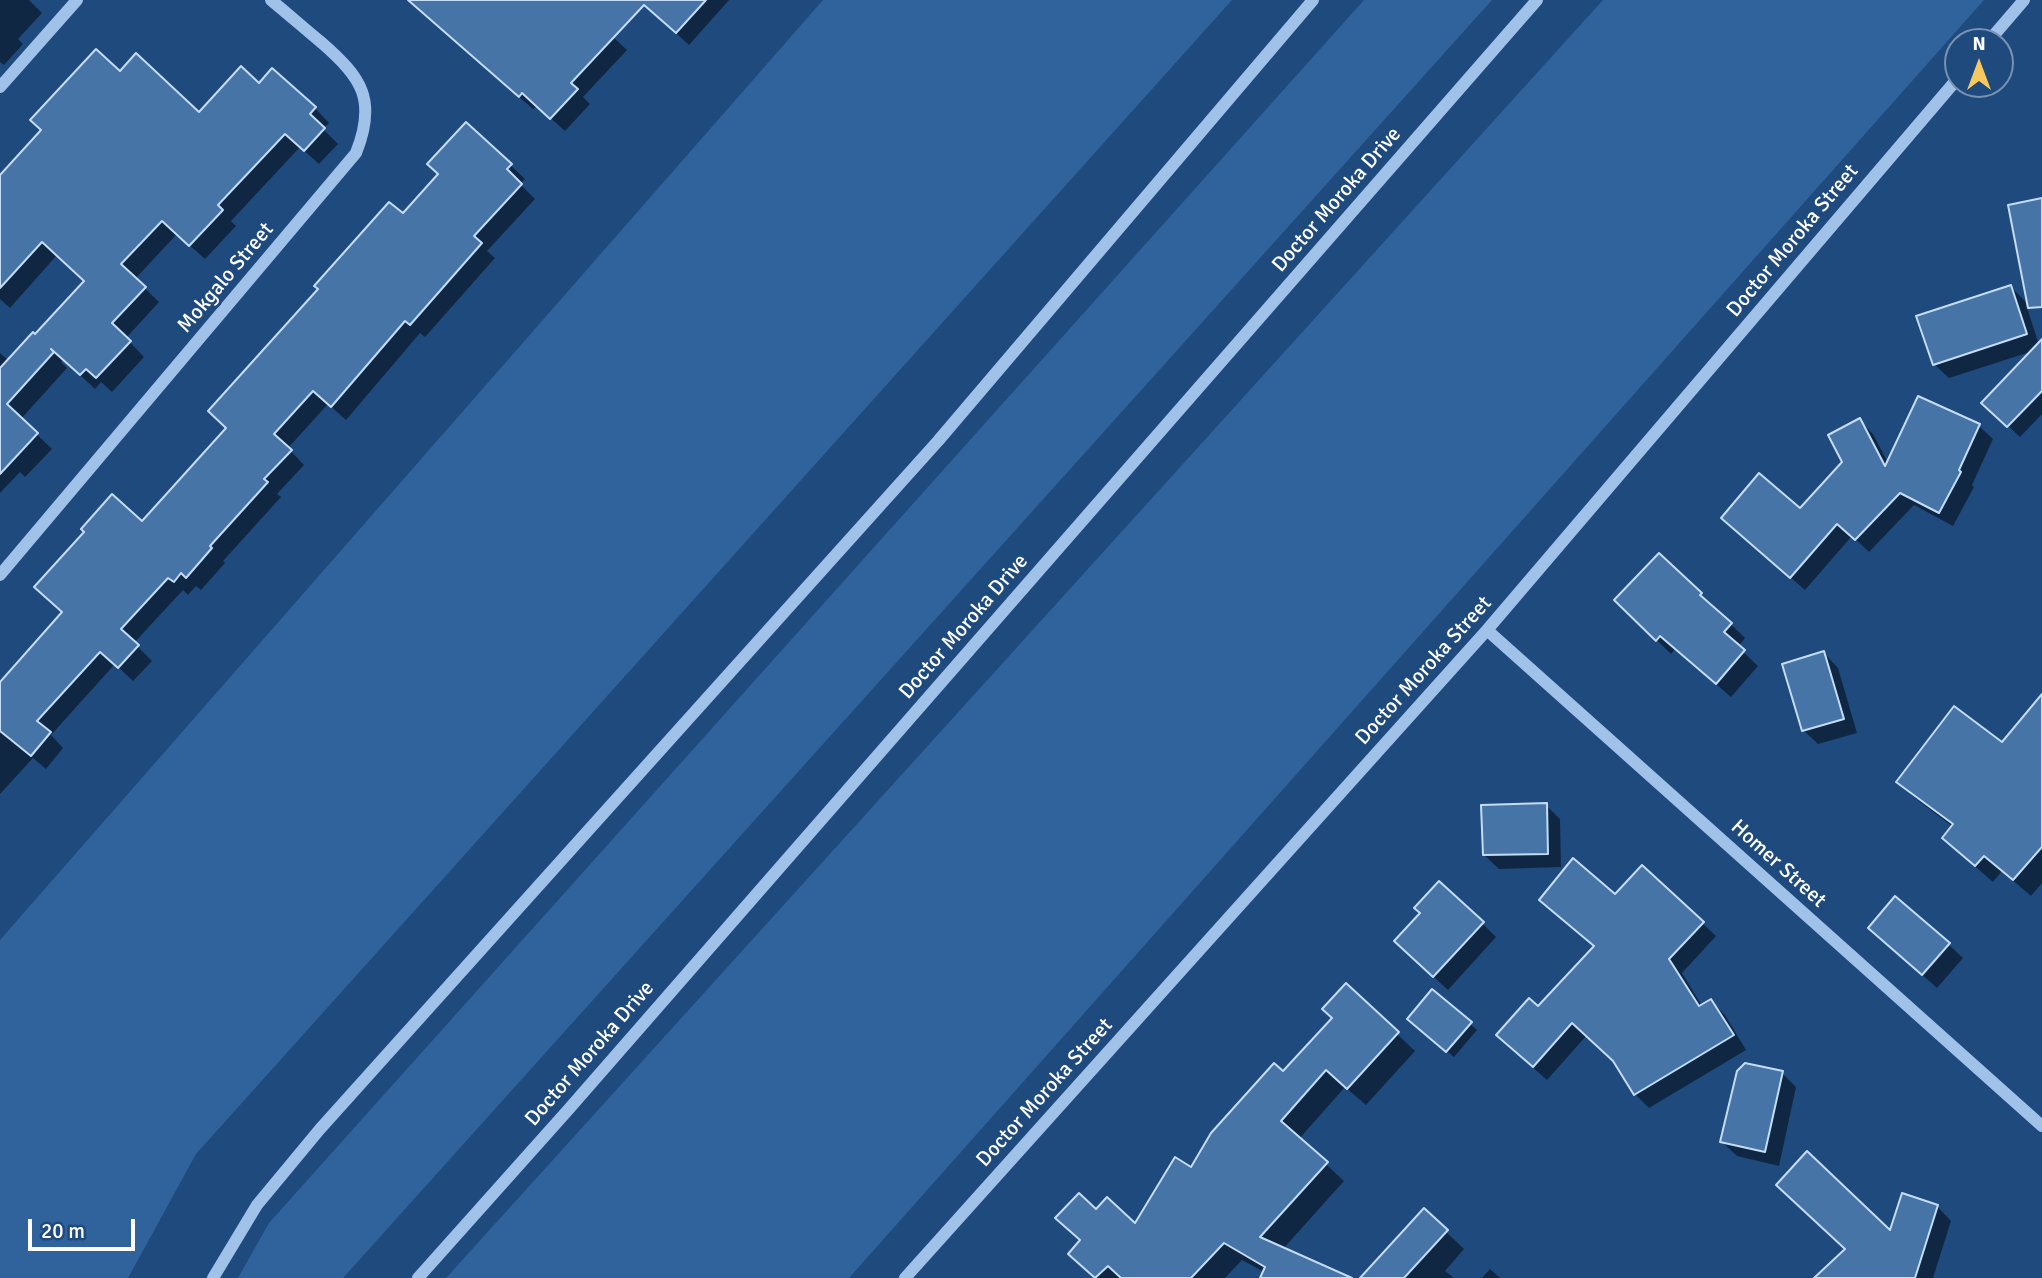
<!DOCTYPE html>
<style>
body{margin:0}
#map{position:relative;width:2042px;height:1278px;overflow:hidden;background:#1e4a7e;font-family:Signika,sans-serif}
canvas{display:block}
.north{position:absolute;left:1944px;top:28px;width:70px;height:70px;box-sizing:border-box;background:#1e4a7e;border:2px solid #7892b2;border-radius:50%;rotate:0deg;font-size:19px;font-weight:700;line-height:28px;text-align:center;color:#fff}
.north::after{content:'';display:block;margin:auto;width:24px;height:32px;background:#f7c85f;clip-path:polygon(50% 0,100% 100%,50% 72%,0 100%)}
.scale{position:absolute;left:28px;top:1219px;width:107px;height:32px;box-sizing:border-box;border:4px solid #fff;border-top:0;padding-left:9px;font-size:21px;line-height:24px;white-space:nowrap;color:#fff;-webkit-text-stroke:5px #1e4a7e;paint-order:stroke}
</style>
<div id="map">
<canvas width="2042" height="1278"></canvas>
<div class="north">N</div>
<div class="scale">20 m</div>
</div>
<script>
const ctx = document.querySelector('canvas').getContext('2d');
ctx.lineJoin = 'round';
function paint(path, color) { ctx.fillStyle = color; ctx.fill(path, 'evenodd'); }
function trace(path, color, width, dash) { ctx.strokeStyle = color; ctx.lineWidth = width; ctx.lineCap = dash ? 'butt' : 'round'; ctx.setLineDash(dash || []); ctx.stroke(path); }
function write(font, color, halo, rows, align = 'center') {
  ctx.font = font + ' Signika,sans-serif'; ctx.lineWidth = 6; ctx.setLineDash([]); ctx.textBaseline = 'middle'; ctx.strokeStyle = halo; ctx.fillStyle = color; for (const [text, x, y, turn = 0] of rows) {
    ctx.save(); ctx.translate(x, y); ctx.rotate((+turn || 0) * Math.PI / 180); ctx.textAlign = isNaN(turn) ? turn : align; if (halo) ctx.strokeText(text, 0, 0); ctx.fillText(text, 0, 0); ctx.restore();
  }
}
paint(new Path2D(`
 M823,0H1232L196,1154L128,1278H0V940Z
 M1364,0H1492L343,1278H238L269,1223Z
 M1603,0H1984L849,1278H446Z`), '#30639c');
paint(new Path2D(`
 M0,0H29L42,13L18,39L23,44L4,65L0,62Z
 M408,0H573L627,50L583,97L590,104L565,131L537,106L533,109Z
 M640,0H729L689,45Z
 M120,73L199,114L260,85L315,108L329,123L323,129L338,144L319,164L300,147L231,221L236,226L205,259L177,234L135,279L159,302L126,338L144,357L112,392L101,382L95,389L64,360L61,362L67,368L21,419L52,449L25,477L20,472L0,493V353L9,361L35,337L86,282L57,255L10,308L0,299V177Z
 M467,124L525,179L520,184L535,199L487,251L495,258L425,337L420,333L346,420L328,404L288,448L304,465L277,494L281,497L223,561L225,563L201,590L196,586L188,595L183,590L134,643L152,661L133,681L115,664L51,735L63,748L46,769L33,758L0,794V685L228,429L440,174Z
 M2011,287L2025,301L2039,345L2042,342V414L2020,437L1984,403L2033,351L1949,378L1934,364Z
 M1919,398L1979,426L1993,439L1972,485L1974,487L1953,526L1914,505L1869,552L1852,536L1805,590L1737,531L1800,511L1844,463L1859,420L1873,434L1888,463Z
 M1700,594L1745,638L1738,647L1758,666L1731,697L1675,649L1671,654L1616,600Z
 M1824,653L1838,668L1857,733L1818,744L1803,730Z
 M2042,696V883L2031,896L2002,871L1993,882L1961,854L1944,838L1953,827L1915,798L1899,782L2002,744Z
 M1546,805L1560,819L1561,867L1499,869L1484,855Z
 M1616,896L1702,923L1716,936L1682,973L1702,1006L1711,1001L1725,1015L1746,1050L1649,1108L1635,1094L1616,1062L1587,1035L1547,1080L1512,1049L1538,1008L1595,947L1541,900Z
 M1482,923L1496,937L1448,990L1410,955Z
 M1870,928L1948,944L1963,958L1937,988Z
 M1346,986L1415,1051L1366,1105L1345,1087L1299,1139L1344,1181L1283,1249L1329,1278H1261L1264,1272L1242,1260L1225,1278H1094L1096,1211L1136,1226L1334,1018Z
 M1432,991L1477,1030L1454,1057L1416,1026Z
 M1782,1073L1796,1087L1779,1166L1737,1156L1722,1142Z
 M1937,1206L1951,1221L1933,1278H1847L1891,1233Z
 M1424,1211L1464,1249L1445,1271L1454,1278H1362Z
 M1490,1269L1500,1278H1482Z`), '#0007');
const building = new Path2D(`
 M408,0H706L676,33L644,5L571,83L578,89L550,119L522,93L519,97Z
 M96,49L120,71L136,53L199,112L241,66L259,83L272,68L316,107L310,114L325,128L304,151L285,134L218,205L223,210L189,246L162,221L121,264L146,287L112,323L131,341L96,378L86,369L80,375L51,349L54,352L7,404L38,433L0,474V368L33,332L35,334L84,281L42,242L0,288V175L41,130L30,120Z
 M466,122L512,164L507,169L522,184L474,236L482,243L410,325L405,321L331,407L313,391L274,434L292,450L264,479L268,482L210,546L212,548L186,578L181,573L174,582L168,578L121,629L139,645L118,668L100,652L37,721L51,732L31,756L0,731V682L62,612L34,587L84,532L81,529L112,494L142,521L226,428L208,411L318,289L314,286L389,202L403,213L438,174L427,164Z
 M2042,198V307L2028,308L2008,205Z
 M2011,285L2027,334L1933,365L1916,316Z
 M2042,339V391L2007,427L1981,403Z
 M1918,396L1980,424L1959,470L1961,472L1939,513L1900,493L1855,540L1837,524L1790,578L1721,518L1759,473L1800,508L1842,462L1828,435L1860,418L1885,466Z
 M1659,553L1702,593L1700,595L1732,623L1724,632L1745,650L1716,684L1660,636L1656,641L1614,600Z
 M1824,651L1844,719L1802,731L1782,664Z
 M2042,694V847L2013,880L1984,856L1975,866L1942,838L1953,824L1896,782L1954,706L2002,742Z
 M1547,803L1548,854L1483,855L1481,805Z
 M1573,858L1615,894L1642,865L1704,922L1669,959L1699,1006L1711,999L1734,1035L1634,1095L1613,1061L1572,1023L1533,1067L1496,1035L1529,998L1538,1006L1594,946L1539,900Z
 M1439,881L1484,922L1433,977L1394,941L1420,913L1414,908Z
 M1895,896L1950,943L1922,975L1868,928Z
 M1346,983L1399,1032L1347,1089L1326,1070L1281,1121L1328,1162L1260,1237L1352,1278H1260L1265,1267L1224,1243L1191,1278H1121L1108,1266L1095,1278L1068,1254L1080,1240L1055,1218L1079,1193L1096,1209L1107,1197L1135,1223L1175,1157L1191,1167L1211,1133L1274,1063L1283,1071L1332,1018L1322,1009Z
 M1432,989L1472,1022L1446,1052L1407,1019Z
 M1745,1063L1783,1071L1765,1152L1720,1142L1737,1071Z
 M1807,1151L1890,1230L1902,1193L1938,1205L1915,1278H1814L1845,1249L1776,1185Z
 M1424,1208L1448,1230L1404,1278H1360Z`);
paint(building, '#4674a7');
trace(building, '#c4dcf6', 2);
trace(new Path2D(`
 M1988,42L2024,0
 M0,87L77,0
 M0,575L356,153C377,100 362,78 322,43C305,29 288,14 271,0
 M1487,630L2042,1126
 M213,1278L257,1205L320,1129L938,441L1313,0
 M418,1278L568,1110L1537,0
 M905,1278L1487,630L1958,78`), '#a0c2e8', 12);
write('21px', '#fff', '#1e4a7e', [
 ["Doctor Moroka Drive",1337,200,-49],
 ["Doctor Moroka Street",1793,241,-50],
 ["Mokgalo Street",226,278,-50],
 ["Doctor Moroka Drive",964,627,-49],
 ["Doctor Moroka Street",1424,671,-48],
 ["Homer Street",1778,864,42],
 ["Doctor Moroka Drive",590,1054,-49],
 ["Doctor Moroka Street",1045,1093,-48]
]);
</script>
